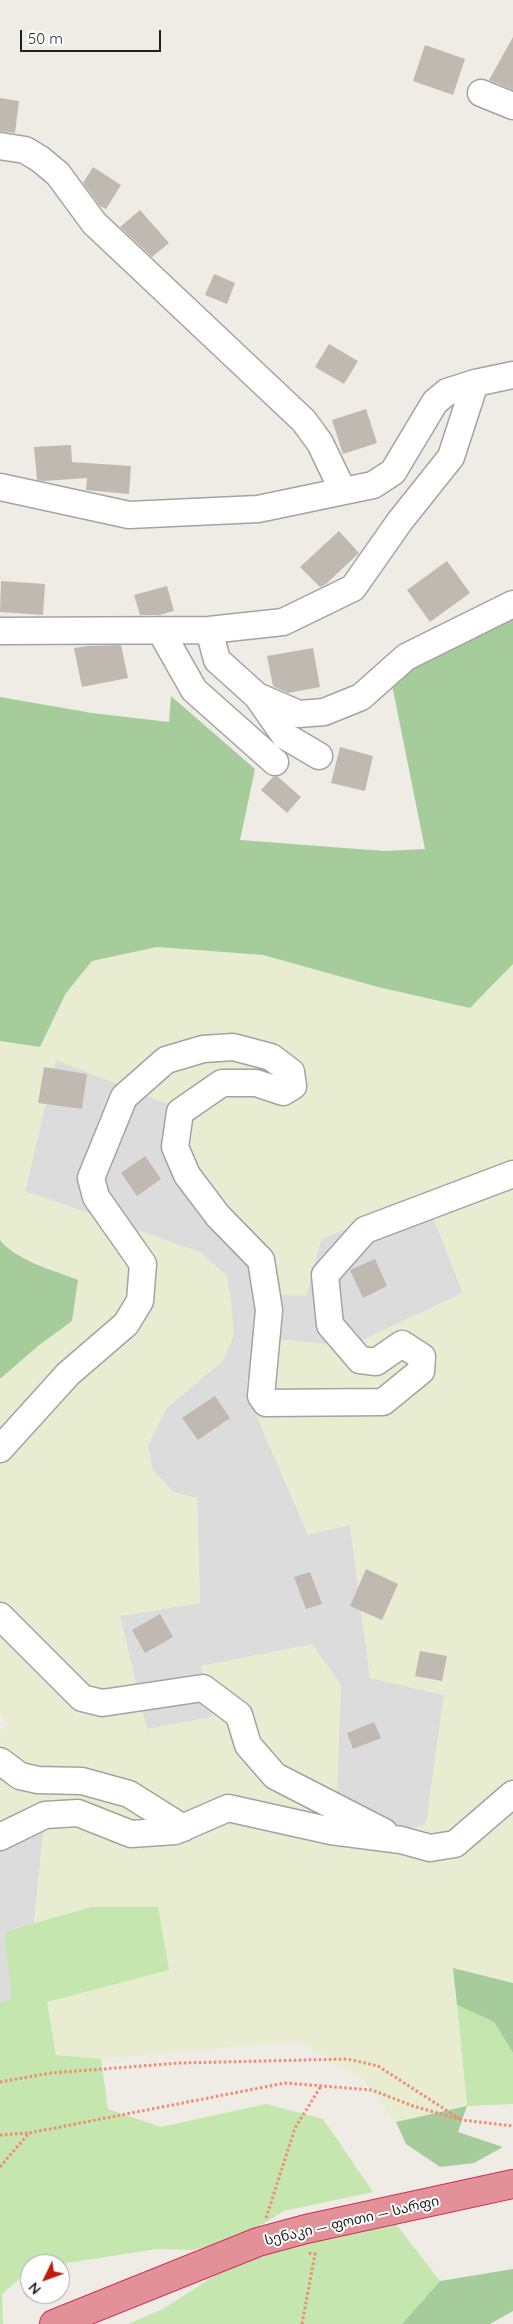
<!DOCTYPE html>
<meta charset="utf-8">
<style>
body{margin:0}
#map{position:relative;width:513px;height:2324px;overflow:hidden;background:#efece5;font-family:Quicksand,sans-serif}
canvas{display:block}
.north{position:absolute;left:20px;top:2254px;width:50px;height:50px;box-sizing:border-box;background:#fff;border:1px solid #a5a5a5;border-radius:50%;rotate:228deg;font-size:14px;font-weight:700;line-height:20px;text-align:center;color:#1f1f1f}
.north::after{content:'';display:block;margin:auto;width:18px;height:22px;background:#c21b0b;clip-path:polygon(50% 0,100% 100%,50% 72%,0 100%)}
.scale{position:absolute;left:20px;top:30px;width:141px;height:22px;box-sizing:border-box;border:2px solid #1f1f1f;border-top:0;padding-left:6px;font-size:15px;line-height:18px;white-space:nowrap;color:#1f1f1f;-webkit-text-stroke:4px #fff;paint-order:stroke}
</style>
<div id="map">
<canvas width="513" height="2324"></canvas>
<div class="north">N</div>
<div class="scale">50 m</div>
</div>
<script>
const ctx = document.querySelector('canvas').getContext('2d');
ctx.lineJoin = 'round';
function paint(path, color) { ctx.fillStyle = color; ctx.fill(path, 'evenodd'); }
function trace(path, color, width, dash) { ctx.strokeStyle = color; ctx.lineWidth = width; ctx.lineCap = dash ? 'butt' : 'round'; ctx.setLineDash(dash || []); ctx.stroke(path); }
function write(font, color, halo, rows, align = 'center') {
  ctx.font = font + ' Quicksand,"Noto Sans Georgian",sans-serif'; ctx.lineWidth = 4; ctx.setLineDash([]); ctx.textBaseline = 'middle'; ctx.strokeStyle = halo; ctx.fillStyle = color; for (const [text, x, y, turn = 0] of rows) {
    ctx.save(); ctx.translate(x, y); ctx.rotate((+turn || 0) * Math.PI / 180); ctx.textAlign = isNaN(turn) ? turn : align; if (halo) ctx.strokeText(text, 0, 0); ctx.fillText(text, 0, 0); ctx.restore();
  }
}
paint(new Path2D(`
 M56,1059L174,1106L306,1296L321,1239L425,1195L463,1293L350,1346V1525L370,1678L444,1695L426,1825L401,1831L336,1822L201,1667L212,1717L147,1730L120,1616L200,1603L197,1498L173,1492L152,1469L148,1445L166,1409L189,1388L25,1191Z
 M44,1825L34,1923L4,1932L13,1999L0,2002V1848Z`), '#dddcdc');
paint(new Path2D(`
 M157,947L263,955L378,987L470,1008L513,964V1983L453,1968L467,2106L396,2122L362,2078L298,2041L101,2059L56,2055L47,2002L169,1970L91,1907L34,1923L44,1825H0V1731L8,1725L0,1713V1379L38,1346L72,1321L78,1281L29,1260L4,1246L0,1240V1041L40,1047L66,993L92,961ZM56,1060L173,1106L163,1145L200,1218L251,1267L255,1294L306,1296L321,1239L424,1195L463,1293L350,1346L254,1337L246,1392L308,1535L350,1525L370,1678L444,1695L426,1825L401,1831L336,1822L341,1685L312,1644L201,1666L212,1717L147,1729L120,1616L200,1603L197,1498L173,1492L152,1469L148,1445L166,1409L223,1361L234,1335L231,1301L227,1276L200,1252L25,1191Z`), '#e8edd2');
paint(new Path2D(`
 M91,1907H158L169,1970L47,2002L56,2055L101,2059L108,2109L161,2127L266,2104L323,2119L373,2192L284,2211L236,2240L192,2250L157,2249L60,2264H30V2270L2,2294L3,2324H0V2002L12,1999L4,1932Z
 M457,2005L494,2022L513,2053V2104L467,2106Z
 M391,2218L440,2281L402,2324H128L163,2309L242,2258Z`), '#c5e6ae');
paint(new Path2D(`
 M513,612V964L470,1008L378,987L263,955L157,947L92,961L66,993L40,1047L0,1041V697L92,713L169,722L171,696L255,769L240,840L384,851L425,849L392,685L409,662Z
 M0,1240C15,1260 56,1271 78,1280L72,1321L38,1346L0,1379Z
 M453,1968L513,1983V2053L494,2022L457,2005Z
 M467,2106L458,2132L503,2147L474,2163L440,2167L406,2144L396,2122Z
 M513,2269V2311L490,2324H402L440,2281Z`), '#a6cc9c');
paint(new Path2D(`
 M513,37V90L489,80Z
 M425,45L465,59L453,95L413,81Z
 M0,98L19,101L15,133L0,131Z
 M93,167L121,185L106,209L100,206L83,183Z
 M140,210L169,243L152,257L120,227Z
 M214,274L235,283L227,304L205,295Z
 M329,344L358,361L344,384L315,367Z
 M366,409L377,443L343,454L332,420Z
 M71,445L72,462L131,466L129,494L86,490L87,478L44,481L37,480L34,447Z
 M339,531L359,553L326,584L320,587L300,567Z
 M447,561L470,593L430,622L407,590Z
 M1,581L45,584L43,615L0,612Z
 M167,586L174,611L159,615H140L134,595Z
 M121,645L128,678L82,687L74,648L88,646Z
 M313,648L320,687L288,693L273,686L267,656Z
 M340,747L373,756L365,791L331,783Z
 M277,776L301,797L287,813L261,790L273,777Z
 M44,1067L87,1074L82,1109L38,1103Z
 M145,1156L161,1179L137,1196L121,1173Z
 M375,1259L387,1286L363,1298L350,1270Z
 M215,1396L230,1418L198,1440L182,1418Z
 M366,1569L398,1584L382,1620L350,1606Z
 M310,1572L322,1604L306,1609L294,1577Z
 M160,1614L173,1637L145,1653L132,1630Z
 M420,1651L447,1656L442,1681L415,1676Z
 M374,1722L381,1738L353,1749L347,1733Z`), '#bfb9b2');
const minor = new Path2D(`
 M481,93L513,106
 M0,146L25,150L40,159L58,174L94,223L304,421L320,443L343,491
 M0,487L129,515L258,509L373,485L393,472L435,402L447,392L475,383L513,375
 M160,630L194,690L275,762
 M209,630L217,660L257,696L299,714L324,712L361,697L406,657L513,604
 M0,631L209,630L283,622L353,588L400,521L451,457L475,383
 M257,696L285,736L319,756
 M0,1449L68,1374L126,1324L140,1301L143,1264L96,1197L91,1178L124,1097L166,1060L203,1049L233,1047L271,1057L291,1072L293,1086L283,1092L256,1083H222L180,1112L175,1147L187,1175L218,1216L261,1260L269,1310L261,1396L266,1403L383,1402L421,1371L422,1357L402,1344L376,1362L360,1360L330,1325L325,1275L365,1230L513,1174
 M0,1616L82,1698L102,1703L203,1688L239,1715L248,1745L275,1776L384,1832
 M0,1761L20,1776L38,1780L82,1781L129,1794L183,1828
 M0,1837L45,1815L78,1813L131,1834L175,1831L228,1808L331,1831L401,1840L430,1848L455,1844L513,1794`);
const highway = new Path2D(`
 M54,2324L258,2242L306,2229L513,2184`);
trace(minor, '#a3a3a3', 29);
trace(highway, '#d12e58', 30);
trace(new Path2D(`
 M0,2082L51,2073L180,2063L347,2059L378,2066L460,2119
 M0,2135L28,2133
 M0,2167L29,2133L285,2083L372,2090L413,2106L462,2120L513,2126
 M266,2218L295,2128L321,2086
 M302,2324L315,2254L307,2253`), '#f28b73', 3, [2.5, 2.5]);
trace(minor, '#fff', 26);
trace(highway, '#e29199', 28);
write('14px', '#1f1f1f', '#fff', [
 ["სენაკი — ფოთი — სარფი",352,2221,-13]
]);
</script>
